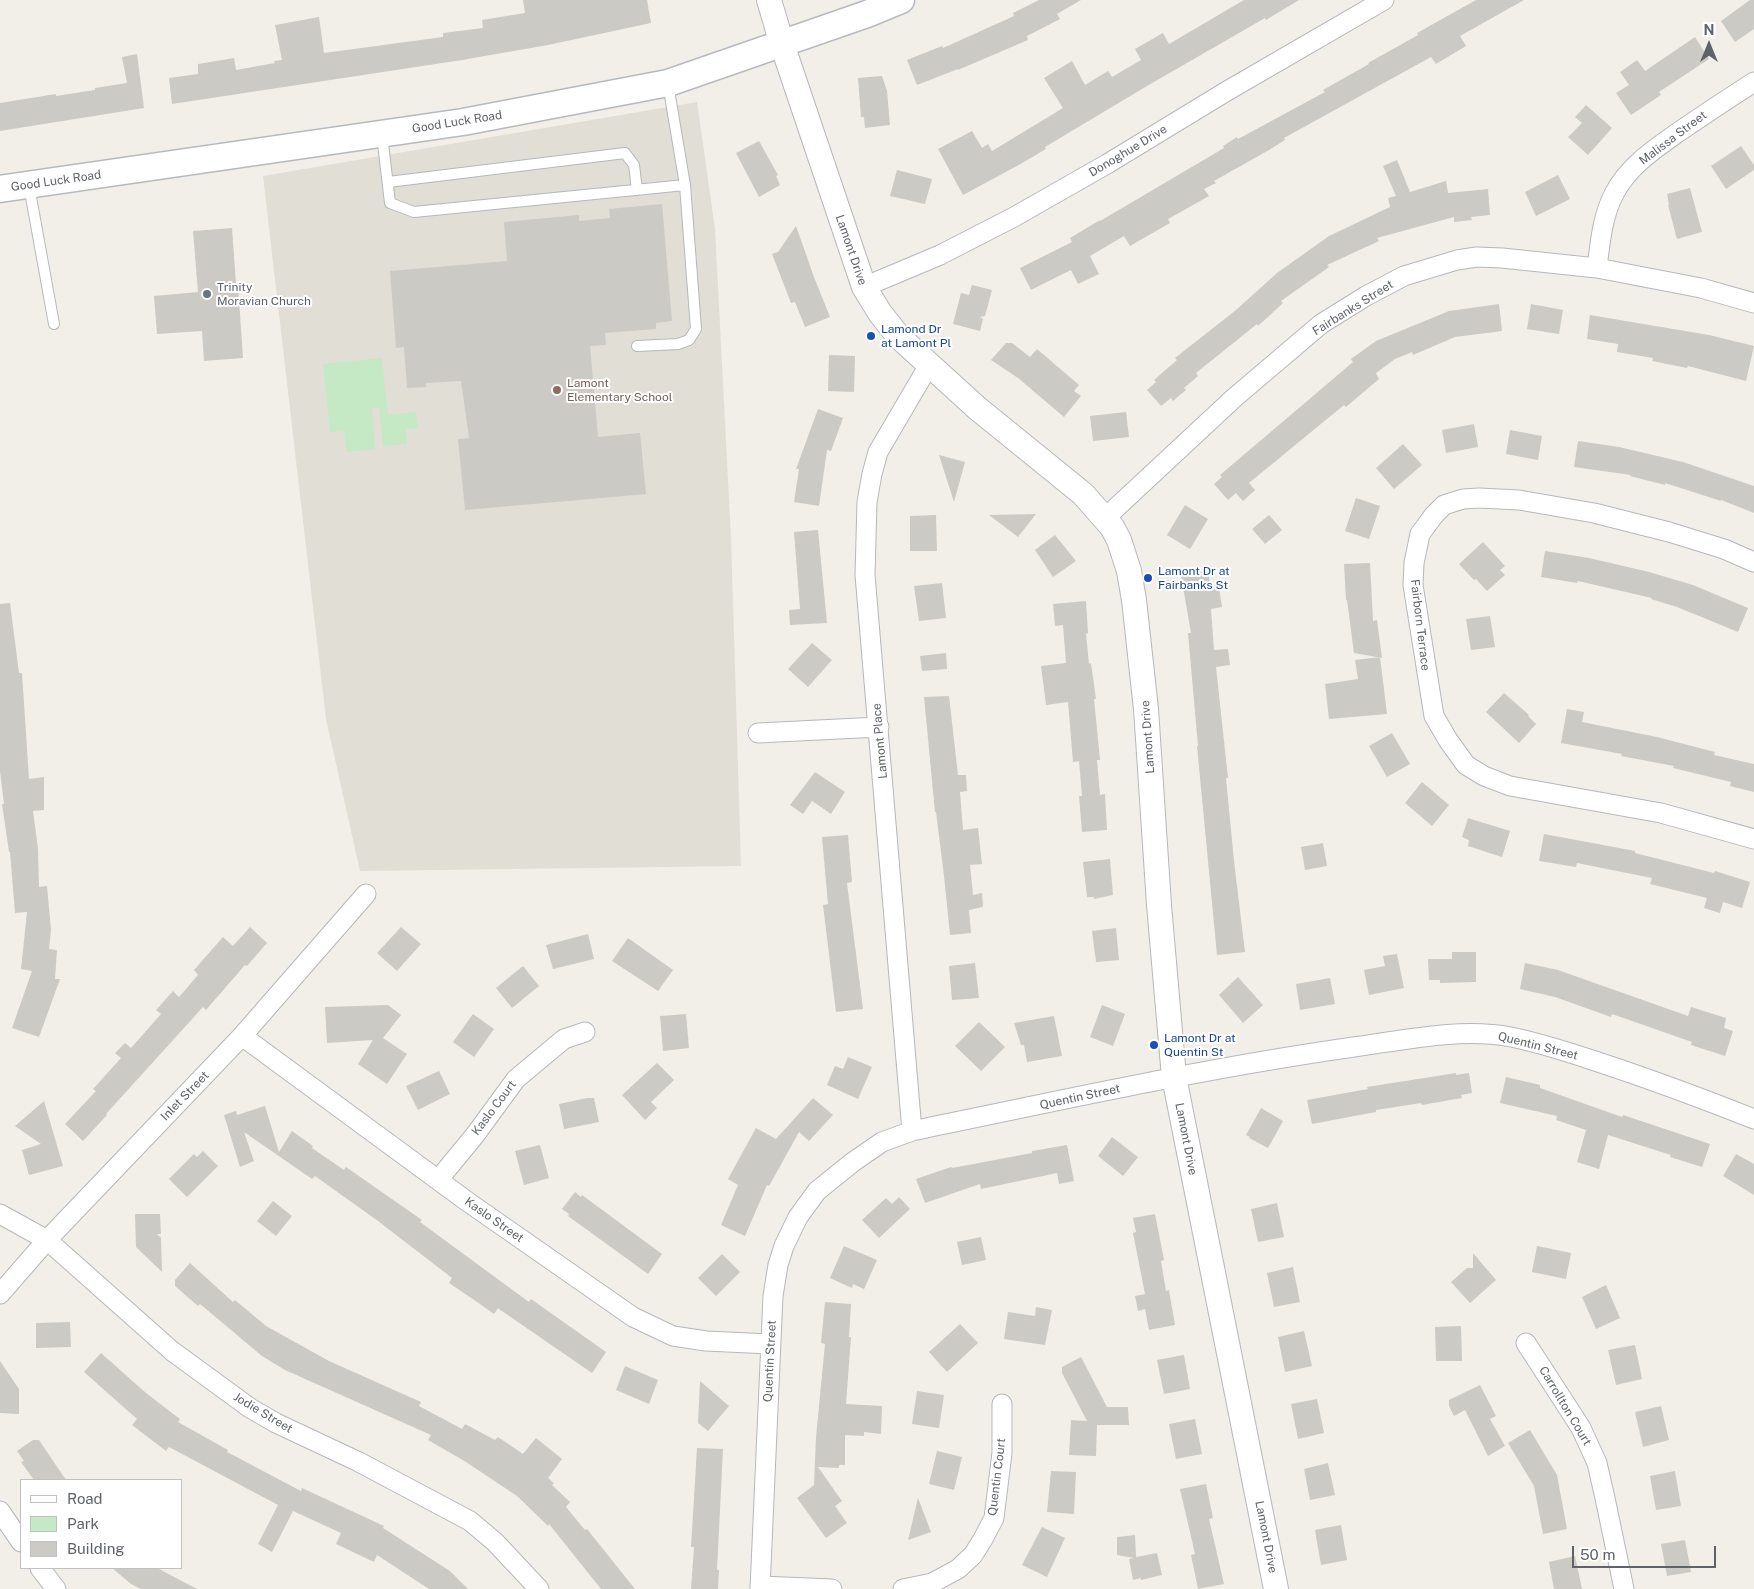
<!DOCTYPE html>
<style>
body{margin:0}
#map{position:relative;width:1754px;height:1589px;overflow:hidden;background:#f1efe8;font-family:"Public Sans",sans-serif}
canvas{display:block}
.legend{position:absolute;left:20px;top:1479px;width:162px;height:90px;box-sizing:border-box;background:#fff;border:1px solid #bfc1c3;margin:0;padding:6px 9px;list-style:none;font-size:15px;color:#5f6368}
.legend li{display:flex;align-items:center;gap:10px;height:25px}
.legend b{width:25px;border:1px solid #bfc1c3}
.north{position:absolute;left:1684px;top:20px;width:50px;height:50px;-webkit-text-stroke:4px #fff;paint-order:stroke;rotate:0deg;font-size:14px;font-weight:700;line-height:20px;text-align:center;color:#5f6368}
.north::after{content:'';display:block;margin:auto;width:18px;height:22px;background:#5f6368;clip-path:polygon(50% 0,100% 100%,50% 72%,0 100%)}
.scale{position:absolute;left:1572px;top:1546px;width:144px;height:22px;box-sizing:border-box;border:2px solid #5f6368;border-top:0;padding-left:6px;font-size:15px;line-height:18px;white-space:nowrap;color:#5f6368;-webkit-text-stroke:4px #fff;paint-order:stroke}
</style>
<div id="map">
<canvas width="1754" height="1589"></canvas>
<ul class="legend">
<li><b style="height:6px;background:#fff"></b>Road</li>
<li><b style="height:14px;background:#c5e8c5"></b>Park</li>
<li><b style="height:14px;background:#cccac5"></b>Building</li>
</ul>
<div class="north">N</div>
<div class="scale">50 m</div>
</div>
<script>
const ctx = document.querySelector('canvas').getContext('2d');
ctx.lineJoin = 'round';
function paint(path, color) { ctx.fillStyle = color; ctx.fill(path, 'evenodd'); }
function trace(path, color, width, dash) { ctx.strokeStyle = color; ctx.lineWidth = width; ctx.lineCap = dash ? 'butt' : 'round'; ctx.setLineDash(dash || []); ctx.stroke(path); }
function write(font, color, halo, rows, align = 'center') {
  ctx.font = font + ' "Public Sans",sans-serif'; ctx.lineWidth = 4; ctx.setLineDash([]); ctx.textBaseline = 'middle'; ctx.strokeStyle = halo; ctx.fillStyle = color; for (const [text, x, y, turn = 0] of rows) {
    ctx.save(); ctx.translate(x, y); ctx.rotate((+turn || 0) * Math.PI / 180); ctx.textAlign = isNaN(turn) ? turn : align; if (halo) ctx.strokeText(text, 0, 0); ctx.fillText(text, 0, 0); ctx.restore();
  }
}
paint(new Path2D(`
 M697,102L715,229L731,538L741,866L360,871L326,719L263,176Z`), '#e1ded6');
paint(new Path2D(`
 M382,358L388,415L416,412L418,428L406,429L407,444L383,446L379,408H372L375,449L347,452L344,431L330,432L323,364Z`), '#c5e8c5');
paint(new Path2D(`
 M523,0H647L651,23L548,45L462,60L172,104L169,78L198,74V64L234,58L236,70L275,63L274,61L282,60L275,25L319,17L324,53L443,37V33L483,28L482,20L525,13Z
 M1039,0H1081L1057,14L1060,19L1027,36L1028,40L958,70V69L917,85L907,60L942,46L943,48L1014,16L1013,13Z
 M1244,0H1299L1266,20L1265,18L1147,86L1045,147L1046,149L1017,166L963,195L938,149L972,131L982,148L988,144L992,151L1063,108L1044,78L1072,61L1085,85L1108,71L1112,77L1141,60L1135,49L1163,33L1169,44Z
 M1476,0H1524L1460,36L1466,46L1436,64L1431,57L1284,138L1285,140L1269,150L1214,181L1216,183L1204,189L1209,196L1168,219L1170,223L1130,246L1124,236L1090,256L1099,274L1078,284L1071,270L1031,290L1020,268L1072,242L1070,238L1100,220V221L1224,148L1223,146L1237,137L1238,139L1325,92L1323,90L1369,64L1368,63L1418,35L1417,33Z
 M1750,0H1754V29L1735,42L1721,21Z
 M1695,37L1709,59L1659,92L1661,95L1631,115L1616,93L1629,85L1620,72L1637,60L1645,71Z
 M137,54L144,108L0,131V103L56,94V96L95,90V88L127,83L122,57Z
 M882,76L887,91L890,125L865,128L864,117H861L858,78Z
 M1586,105L1612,128L1588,155L1568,137L1582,123L1575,117Z
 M759,141L778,175L776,176L780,185L759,197L736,153Z
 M1741,146L1754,165V170L1726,189L1711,166Z
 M1397,160L1410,192L1446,181L1448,193L1488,189L1490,215L1471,217L1472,220L1454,222V217L1377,238L1379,241L1327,265L1329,267L1281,301L1283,303L1258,326L1257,324L1196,373L1198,376L1184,388L1186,390L1173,401L1171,398L1161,406L1147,390L1156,382L1154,380L1177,360L1175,358L1236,310L1277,273L1329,236L1390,207L1388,198L1396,196L1383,166Z
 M897,170L932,179L925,204L890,196Z
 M1558,175L1570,199L1536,216L1525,192Z
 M1690,188L1702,232L1677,239L1668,205H1669L1667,194Z
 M662,204L672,321L656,323V329L605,333L606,345L590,346L598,437L640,433L646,494L465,510L458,439L469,438L461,381L426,383V387L407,388L404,347L396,348L390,271L507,261L504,222L579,215V221L610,218L609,209Z
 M796,226L814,277L830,317L805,327L795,302L791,303L772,254L778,252Z
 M232,228L236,284H238L243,358L204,361L202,331L157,334L154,296L198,292L193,231Z
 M972,285L992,290L985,316L980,317L983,319L980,331L953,324L961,293L969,295Z
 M1499,304L1502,331L1455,337L1413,355L1412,352L1395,359L1376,373L1379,379L1346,407L1344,405L1249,483L1255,490L1243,501L1236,493L1228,500L1214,484L1222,477L1220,475L1353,362L1351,359L1376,341L1449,311Z
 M1531,304L1563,310L1559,334L1527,329Z
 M1590,315L1709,335L1754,346L1746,381L1688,366L1687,368L1652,361L1653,358L1617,352L1618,344L1587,339Z
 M1006,343H1012L1030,357L1037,349L1079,385L1074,391L1081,396L1064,417L1018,378L991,360Z
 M829,355L855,356L854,392L828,391Z
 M818,409L843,418L831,451L827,450L819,506L794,502L799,469H796Z
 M1126,412L1129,437L1093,441L1090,416Z
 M1474,424L1478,447L1446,453L1442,430Z
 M1510,430L1542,436L1538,460L1506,454Z
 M1578,441L1619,447L1683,462L1754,486V513L1721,500V501L1665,483V485L1630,476L1631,475L1574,467Z
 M1403,444L1422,465L1394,489L1376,468Z
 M939,455L965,462L954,502Z
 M1356,498L1380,506L1369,539L1345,531Z
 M1185,505L1208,519L1190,549L1167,535Z
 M1036,514L1018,537L989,515Z
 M936,515L937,551H910V516Z
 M1269,515L1282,530L1265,544L1252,529Z
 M818,530L827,623L790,625L789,610L800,609L794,532Z
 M1055,535L1076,561L1053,577L1035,550Z
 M1483,542L1505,566L1500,570L1505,575L1487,591L1476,579L1474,580L1459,564Z
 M1545,551L1589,558L1649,572L1693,585L1748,608L1738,632L1677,607L1651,599L1652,598L1578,581L1577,583L1541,577Z
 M1370,563L1373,621L1377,620L1382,658L1354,653L1347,600H1346L1344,564Z
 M1208,571L1211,590L1219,588L1222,607L1211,609L1214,650L1228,649L1230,665L1216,667L1228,778H1226L1234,861L1245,952L1217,955L1197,746H1198L1188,633H1191L1181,575Z
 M942,583L946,618L919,621L914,586Z
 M1086,601L1088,633L1086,634L1089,664L1091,663L1096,699H1094L1100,760H1097L1100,795L1105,794L1107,830L1082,832L1079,796H1082L1079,761L1073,762L1068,702L1046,705L1041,666L1066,663L1063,625L1055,626L1053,604Z
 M10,603L19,673H22L29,779L44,777V810L33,811L38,849L39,887L47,886L51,930L49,949L57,950L55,979H60L39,1037L12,1028L32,971L21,969L27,912L15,913L10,852H9L2,804H4L0,771V604Z
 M1490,616L1495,647L1471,650L1466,619Z
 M812,643L832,660L808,687L788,669Z
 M946,653L947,669L922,671L920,656Z
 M1380,657L1387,714L1329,719L1325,684L1358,679L1355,660Z
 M1504,693L1529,715L1528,716L1536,724L1519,743L1486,712Z
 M949,696L958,775H966L967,791L960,792L963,830L978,828L982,864L970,865L973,895L982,893L983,907L969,910L971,933L950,935L944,876L936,812H935L924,697Z
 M1567,709L1584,712L1582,722L1657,737L1715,752L1714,755L1754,764V792L1730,786L1731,782L1673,768L1674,766L1621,756L1622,754L1561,743Z
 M1392,733L1410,764L1387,777L1369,746Z
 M815,772L845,792L831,814L812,801L803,814L790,805Z
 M1422,782L1449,805L1432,826L1405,803Z
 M1468,818L1510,831L1502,857L1468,846L1469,840L1462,837Z
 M1544,834L1635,851V853L1714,873L1715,871L1750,882L1742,908L1723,902L1720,913L1704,908L1707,898L1650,884L1652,878L1577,863L1576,867L1539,861Z
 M848,835L852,882L847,883L863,1009L836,1012L823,905L828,904L822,837Z
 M1323,843L1327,866L1305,870L1301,847Z
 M1110,859L1113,895L1094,899V897H1087L1083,862Z
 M250,927L267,943L247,966L245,965L206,1010L203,1007L106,1114L107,1115L83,1141L65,1124L96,1091L93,1089L121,1058L115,1053L125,1043L131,1048L161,1014L156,1010L173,991L179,997L198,975L194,970L223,937L233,946Z
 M401,927L421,944L397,971L377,953Z
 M1116,928L1119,960L1096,962L1092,931Z
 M588,934L594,959L553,969L546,945Z
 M628,938L673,970L658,991L612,961Z
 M1452,952H1476V982L1440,983V980H1429L1428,959H1452Z
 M1397,954L1404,988L1369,995L1364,970L1385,966L1383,956Z
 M975,963L979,998L952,1000L949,966Z
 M1525,963L1558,970L1688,1016L1691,1007L1726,1018L1724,1028L1733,1031L1725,1056L1691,1045L1692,1042L1612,1014L1611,1017L1555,997L1520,989Z
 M523,966L539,986L512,1008L496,988Z
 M1238,977L1263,1005L1243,1023L1219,995Z
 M1330,978L1335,1004L1300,1010L1296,984Z
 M388,1005L401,1015L383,1038L407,1054L387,1084L358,1064L373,1040L327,1043L325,1007Z
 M1102,1005L1125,1014L1113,1046L1090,1037Z
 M473,1014L494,1029L474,1057L453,1042Z
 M686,1014L689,1048L663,1051L660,1016Z
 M1054,1016L1062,1056L1027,1062L1024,1045H1021L1014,1023Z
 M979,1022L1005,1047L981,1071L955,1046Z
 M848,1057L872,1067L858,1099L827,1085L835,1066L843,1069Z
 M657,1063L674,1080L651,1102L657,1108L645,1120L622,1095Z
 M439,1071L450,1094L418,1110L406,1086Z
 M1456,1073V1075L1469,1073L1472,1093L1461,1095L1462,1098L1422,1105L1421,1103L1376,1110V1112L1312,1124L1307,1100L1368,1089L1367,1087Z
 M1506,1077L1540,1085V1088L1622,1117L1623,1115L1710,1144L1702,1167L1670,1157L1671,1155L1608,1135L1599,1169L1577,1162L1586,1130L1556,1120L1557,1116L1500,1103Z
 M587,1098H594L599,1122L564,1129L559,1104Z
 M813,1098L833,1115L809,1141L799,1132L769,1186L767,1185L745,1236L721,1225L738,1185L728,1179L756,1128L776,1139Z
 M44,1101L63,1166L29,1175L22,1150L41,1144L15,1126Z
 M265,1106L279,1152L292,1131L313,1146L312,1148L344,1170L346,1167L422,1220L420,1222L529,1302L531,1299L606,1352L592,1373L499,1309L498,1308L494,1314L480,1304L449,1283L452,1278L378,1221L315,1176L312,1179L244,1132L254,1161L240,1167L224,1115L236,1111L237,1115Z
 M1261,1108L1283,1121L1268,1148L1249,1138L1250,1137L1246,1135Z
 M1112,1137L1138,1157L1123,1176L1098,1156Z
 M540,1145L549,1178L524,1185L515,1151Z
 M1067,1145L1074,1181L1059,1184L1057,1173L981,1189L980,1184L925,1203L916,1179L951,1167L952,1168L1032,1153V1151Z
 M203,1151L218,1166L187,1197L169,1179L194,1154L197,1157Z
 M1736,1154L1754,1164V1195L1723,1176Z
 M575,1192L581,1197L582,1195L662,1254L648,1274L568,1216L569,1214L562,1209Z
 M899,1197L910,1209L879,1238L862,1220L886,1198L892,1204Z
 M273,1201L292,1216L276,1236L257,1221Z
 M1277,1203L1284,1237L1258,1242L1251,1209Z
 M135,1214H160L161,1234H157L161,1238L162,1272L136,1247Z
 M1155,1214L1164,1260L1161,1261L1166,1291L1169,1290L1175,1325L1149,1330L1145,1309L1138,1311L1135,1296L1145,1294L1133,1233L1136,1232L1133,1218Z
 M981,1237L986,1260L962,1265L957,1242Z
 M844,1246L877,1260L864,1289L853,1284L852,1288L830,1278Z
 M1537,1246L1571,1253L1566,1279L1532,1272Z
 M1473,1253L1496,1280L1470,1303L1451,1282L1467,1268H1473Z
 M722,1254L740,1272L716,1296L698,1278Z
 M190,1263L233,1302L235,1300L266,1326L329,1361L421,1402L419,1406L462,1429L465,1424L495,1440L498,1437L523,1454L536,1438L562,1459L548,1478L554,1483L552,1485L570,1502L566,1507L585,1530L587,1529L635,1589H601L549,1524L548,1526L517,1496L466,1462L428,1440L431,1435L285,1370L262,1356L200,1304L198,1306L175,1286V1280Z
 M1293,1267L1300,1302L1274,1307L1267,1273Z
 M1606,1285L1620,1318L1596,1329L1582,1297Z
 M825,1302L851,1304L849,1337H851L846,1404L882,1406L881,1434L864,1432V1436L845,1435V1465H839V1468L818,1467L842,1501L835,1506L847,1523L826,1538L797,1498L814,1485L816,1437L825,1344L821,1343Z
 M1036,1307L1052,1310L1045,1345L1004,1339L1008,1312L1035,1316Z
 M70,1322L71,1347L36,1348V1323Z
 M960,1324L978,1343L947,1372L929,1352Z
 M1461,1326L1462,1361H1436L1435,1327Z
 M1304,1331L1312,1366L1285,1372L1278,1337Z
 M1635,1345L1642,1379L1616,1385L1608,1350Z
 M101,1353L146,1393L180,1419L178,1422L228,1450L227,1452L301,1491L302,1488L384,1526L383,1528L450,1571L468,1589H429L377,1555L374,1562L336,1544L341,1533L293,1511L272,1552L258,1544L278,1505L169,1447L166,1451L132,1425L137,1419L84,1372Z
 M1184,1355L1190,1389L1164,1394L1157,1360Z
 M1081,1357L1107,1407H1128L1129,1425H1097L1096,1456L1069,1455L1071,1420L1087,1421L1062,1373V1367Z
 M0,1361L19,1389V1414L0,1413Z
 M625,1366L658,1380L649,1404L616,1390Z
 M700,1381L729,1406L708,1431L698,1423Z
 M1480,1385L1496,1416L1490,1419L1505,1446L1488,1456L1465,1410L1454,1416L1449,1406V1400Z
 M917,1391L944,1395L939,1428L912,1424Z
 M1317,1399L1324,1433L1298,1439L1291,1404Z
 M1661,1406L1669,1440L1643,1447L1635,1412Z
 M1195,1419L1202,1454L1176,1459L1169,1424Z
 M1530,1430L1557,1475L1567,1529L1543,1534L1534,1486L1508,1443Z
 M33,1440H39L66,1480H34L21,1462L24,1461L17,1451Z
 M697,1448L723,1449L717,1570H719L718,1589H691L694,1547H691Z
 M937,1451L962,1457L954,1490L929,1484Z
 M1328,1463L1335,1495L1310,1500L1304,1469Z
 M1051,1471L1076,1472L1074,1514L1047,1512Z
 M1675,1471L1681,1506L1656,1510L1650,1476Z
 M1206,1484L1213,1518L1209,1519L1224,1584L1198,1589L1191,1555L1195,1554L1180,1489Z
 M918,1498L931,1532L908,1540Z
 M1341,1525L1347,1560L1321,1565L1315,1530Z
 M1042,1527L1065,1538L1047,1577L1022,1565Z
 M1135,1535L1136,1557L1157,1553L1162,1575L1141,1580V1578L1133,1580L1129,1559L1134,1558L1117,1555V1537Z
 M1685,1540L1691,1572L1667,1576L1661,1544Z
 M1575,1556L1582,1589H1554L1549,1562Z
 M112,1568H157L197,1589H141L131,1584Z`), '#cccac5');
const service = new Path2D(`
 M382,135L390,203L414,212L685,185L668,84
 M388,182L625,153L634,165L637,190
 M29,186L54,324
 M637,346L678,344L689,340L696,329L685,185`);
const minor = new Path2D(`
 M1597,268C1600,244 1602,217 1614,194C1628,166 1656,148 1680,131C1705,114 1729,98 1754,82
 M864,287L940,255L1014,217L1107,164L1227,91L1384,0
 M1104,519L1234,398L1321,324L1366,296L1404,276L1457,260L1477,257L1502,258L1597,268L1701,288L1754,303
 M1754,562L1724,549L1669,532L1594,513L1519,500L1479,498L1463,499L1444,505L1434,515L1420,534L1414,563L1413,585L1434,716L1448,740L1466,765L1484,776L1510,786L1661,813L1754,839
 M758,733L879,727
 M242,1036L468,1202L633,1317L673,1336L706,1341L770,1344
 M912,1131L865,575L867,502L872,474L878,452L929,365
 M438,1180L475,1135L516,1079L564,1039L585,1032
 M0,1214L47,1240L172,1351L250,1408L276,1423L359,1462L470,1521L495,1542L539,1589
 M0,1294L47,1240L242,1036L366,894
 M1526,1343L1581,1428L1597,1463L1605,1498L1624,1589
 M0,1511L21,1542
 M40,1568L56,1589
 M760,1586L832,1589
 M760,1589L773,1296L778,1265L784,1246L798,1217L817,1191L853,1162L882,1142L912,1131C1057,1101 1201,1069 1347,1048C1401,1041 1458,1027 1511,1037C1540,1043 1568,1052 1595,1061C1650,1079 1701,1098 1754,1119
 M903,1589L932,1583L958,1569L973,1555L983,1539L994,1518L1002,1453V1404`);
const tertiary = new Path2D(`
 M769,0L782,44L864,287L880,313L899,337L977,408L1083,494L1112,527L1119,540L1129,571L1134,600L1146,709L1159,905L1174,1077L1276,1589`);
const secondary = new Path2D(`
 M0,189L463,122L668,83L867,14L901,0`);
trace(service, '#b5b8bc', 12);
trace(minor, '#b5b8bc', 21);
trace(tertiary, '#b5b8bc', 26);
trace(secondary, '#b6babf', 29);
trace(service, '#fff', 10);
trace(minor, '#fff', 19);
trace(tertiary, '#fff', 24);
trace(secondary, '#fff', 26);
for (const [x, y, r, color] of [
 [207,294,5,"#6b7280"],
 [871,336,5,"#1a4fb4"],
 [557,390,5,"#8d6e63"],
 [1148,578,5,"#1a4fb4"],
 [1154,1045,5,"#1a4fb4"]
]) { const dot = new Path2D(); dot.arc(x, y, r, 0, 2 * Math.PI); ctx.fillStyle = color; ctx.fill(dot); trace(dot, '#fff', 2); }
write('12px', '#5f6368', '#fff', [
 ["Good Luck Road",457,122,-9],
 ["Malissa Street",1673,138,-37],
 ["Donoghue Drive",1128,151,-31],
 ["Good Luck Road",56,181,-8],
 ["Lamont Drive",851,250,71],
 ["Fairbanks Street",1353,308,-32],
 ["Fairborn Terrace",1420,625,83],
 ["Lamont Drive",1148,737,-94],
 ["Lamont Place",880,741,-95],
 ["Quentin Street",1538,1046,14],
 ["Inlet Street",185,1096,-46],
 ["Quentin Street",1080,1097,-12],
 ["Kaslo Court",494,1108,-53],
 ["Lamont Drive",1186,1139,79],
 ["Kaslo Street",494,1220,35],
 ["Quentin Street",770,1361,-87],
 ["Carrollton Court",1565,1406,59],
 ["Jodie Street",263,1413,31],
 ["Quentin Court",997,1477,-83],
 ["Lamont Drive",1266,1537,79]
]);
write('12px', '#5b616d', '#fff', [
 ["Trinity",217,287],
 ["Moravian Church",217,301]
], 'left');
write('12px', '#164399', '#fff', [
 ["Lamond Dr",881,329],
 ["at Lamont Pl",881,343],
 ["Lamont Dr at",1158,571],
 ["Fairbanks St",1158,585],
 ["Lamont Dr at",1164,1038],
 ["Quentin St",1164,1052]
], 'left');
write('12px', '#785e54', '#fff', [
 ["Lamont",567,383],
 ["Elementary School",567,397]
], 'left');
</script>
